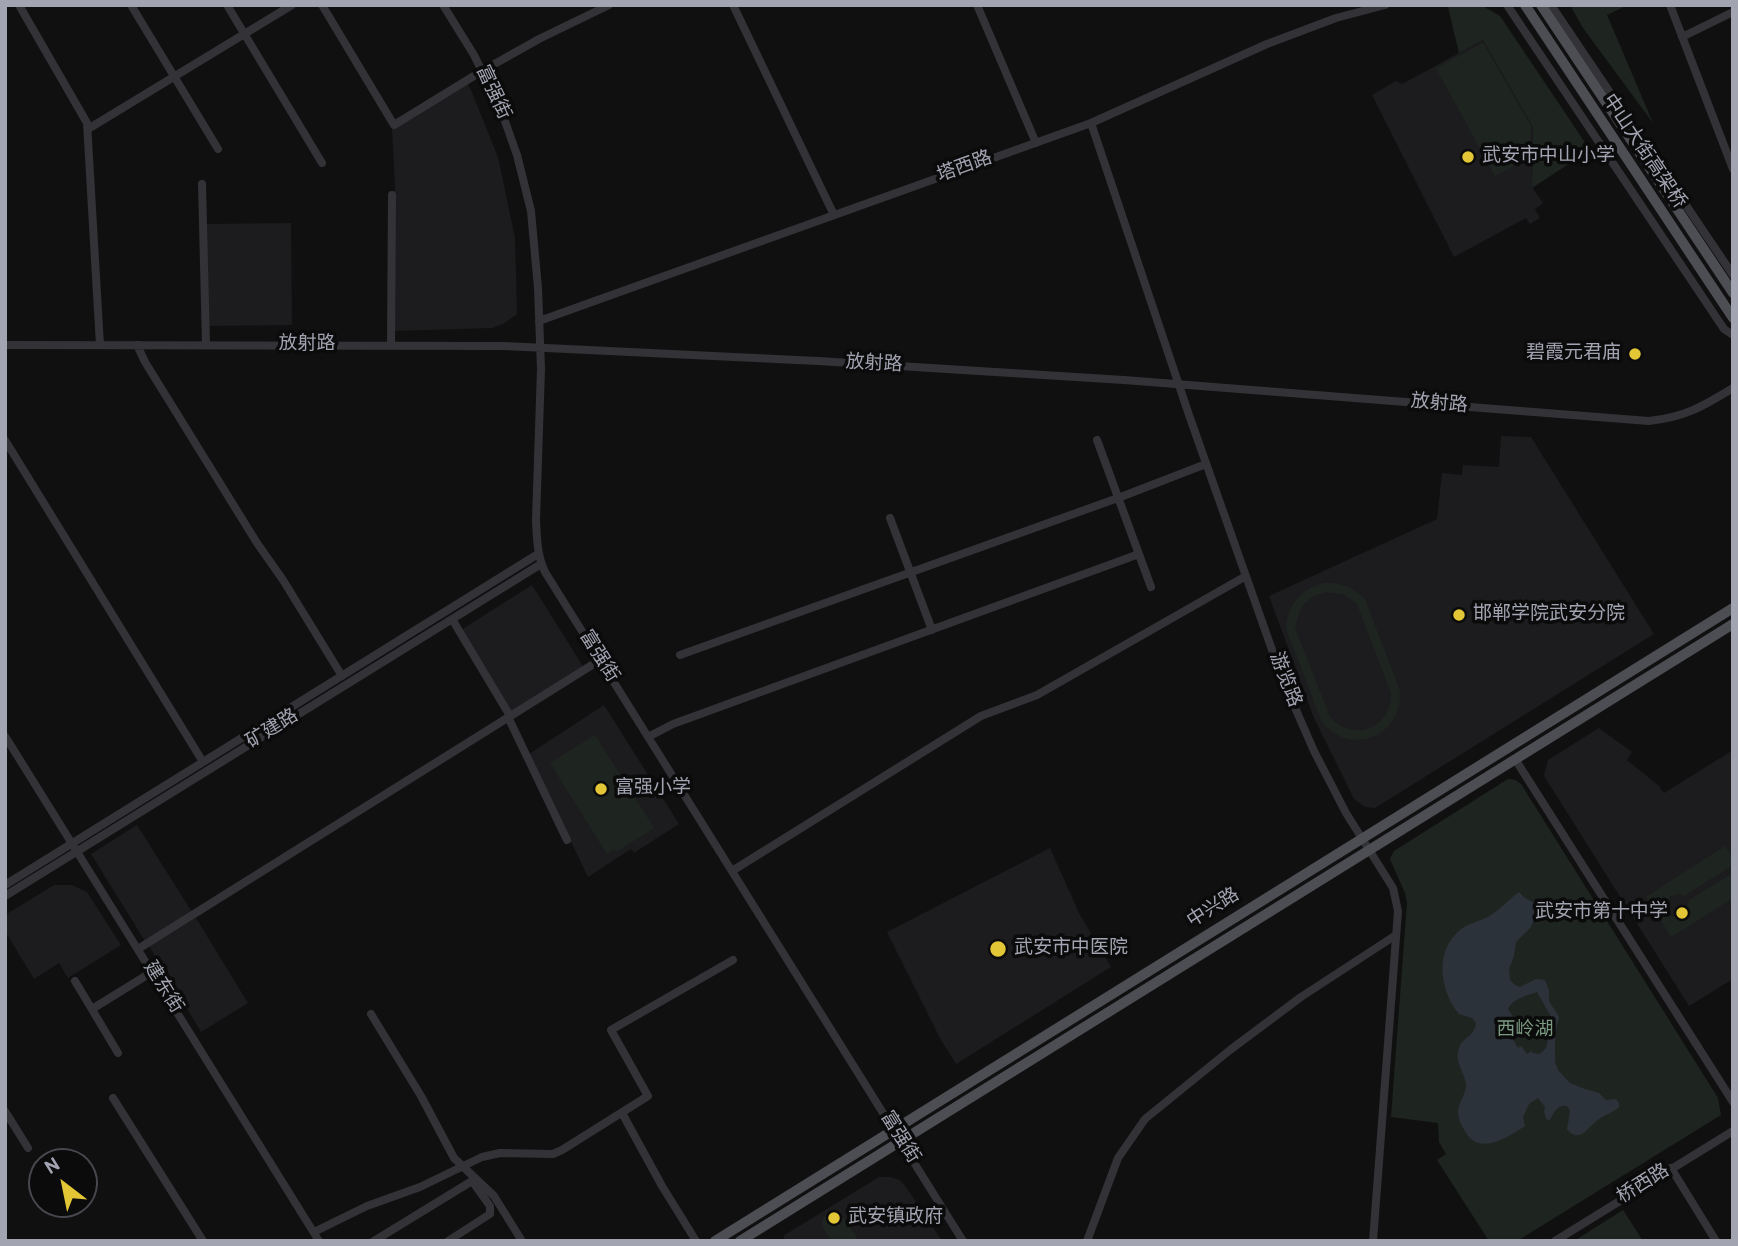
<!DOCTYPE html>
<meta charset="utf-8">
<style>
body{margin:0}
#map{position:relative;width:1738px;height:1246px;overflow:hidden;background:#101011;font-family:Overpass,sans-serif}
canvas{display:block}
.frame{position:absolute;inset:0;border:7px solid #a2a4b1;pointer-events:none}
.north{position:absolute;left:28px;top:1148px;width:70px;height:70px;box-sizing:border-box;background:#0b0b0c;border:2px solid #47484e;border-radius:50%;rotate:328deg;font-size:19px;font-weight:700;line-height:28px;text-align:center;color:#a2a4b1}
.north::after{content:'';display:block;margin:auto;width:24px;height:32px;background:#e3c636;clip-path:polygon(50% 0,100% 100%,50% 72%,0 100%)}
</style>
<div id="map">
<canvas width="1738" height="1246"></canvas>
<div class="frame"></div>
<div class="north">N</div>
</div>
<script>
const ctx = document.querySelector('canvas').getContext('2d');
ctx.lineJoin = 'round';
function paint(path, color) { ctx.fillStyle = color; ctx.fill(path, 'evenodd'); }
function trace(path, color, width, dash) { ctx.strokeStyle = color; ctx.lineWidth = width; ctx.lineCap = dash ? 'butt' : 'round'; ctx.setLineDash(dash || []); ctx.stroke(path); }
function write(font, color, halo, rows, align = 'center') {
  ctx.font = font + ' Overpass,"Noto Sans SC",sans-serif'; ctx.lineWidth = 7; ctx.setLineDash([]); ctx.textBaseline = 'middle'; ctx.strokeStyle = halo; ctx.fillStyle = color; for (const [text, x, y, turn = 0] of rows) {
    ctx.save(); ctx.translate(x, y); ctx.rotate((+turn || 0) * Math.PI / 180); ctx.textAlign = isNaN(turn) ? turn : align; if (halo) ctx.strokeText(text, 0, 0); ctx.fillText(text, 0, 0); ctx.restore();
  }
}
paint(new Path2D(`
 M1483,40L1533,127L1532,187L1543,203L1535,209L1540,218L1530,224L1526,218L1454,257L1372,95L1396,81L1402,84Z
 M467,83L471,90L498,157L515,238L517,314L503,324L492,328L395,331V186L392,129Z
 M291,223L292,325L206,326L205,224Z
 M1501,436L1531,437L1654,634L1375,808L1365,807L1354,799L1314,718L1269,596L1437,519L1442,473L1462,475L1463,465L1499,467Z
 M532,585L584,668L511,714L461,630Z
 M604,705L679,824L634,853L631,849L588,877L529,754Z
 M1599,728L1632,752L1627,760L1659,786L1664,793L1733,750V979L1689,1006L1544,776L1548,760Z
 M137,825L192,912L145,941L91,854Z
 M1050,848L1079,913L1111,967L956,1064L941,1040L887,932Z
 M54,885H72L87,892L121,945L68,978L59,963L34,979L5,931V915Z
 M196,918L248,1003L201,1032L149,946Z
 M879,1177H890L900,1180L906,1187L942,1241H786L783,1236Z`), '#1c1c1e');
paint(new Path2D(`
 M1453,5H1481L1500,16L1590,150L1532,188L1533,127L1483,40L1459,53L1448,7Z
 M1570,5H1628L1607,15L1653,123L1583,28Z
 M1483,43L1531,126L1530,157L1495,176L1436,68Z
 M1324,583C1341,582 1353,587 1365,599L1400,691C1402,737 1351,757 1322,722L1286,629C1287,605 1301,589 1324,583ZM1325,592L1343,594L1357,604L1391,693C1392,729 1353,743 1330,717L1295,628L1299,612L1305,603L1314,596Z
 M595,735L654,828L616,852L614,849L607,854L550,763Z
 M1508,779L1515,780L1521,784L1718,1098L1721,1115L1517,1241H1489L1437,1160L1446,1154L1439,1142L1438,1123L1391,1117L1407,903L1405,893L1390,859L1394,851Z
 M1725,846L1733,859V865L1684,896L1679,894L1670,896L1664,909L1656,913L1646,897Z
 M1733,873V898L1671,937L1660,919L1666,915C1685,921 1685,914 1689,900Z
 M1623,1210L1643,1241H1574Z
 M829,1214L844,1218L859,1241H832L822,1226L823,1218Z`), '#1e2520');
paint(new Path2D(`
 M1519,892C1526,901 1533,900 1539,908L1531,927L1516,942L1514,956L1509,969L1510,980L1515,985L1520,987L1536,979L1545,980L1549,990V1001L1559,1017L1555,1034V1062L1558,1070L1565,1078L1570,1083L1582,1088L1599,1093L1606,1100L1616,1099L1619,1103V1107C1613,1113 1606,1114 1599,1119C1588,1126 1580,1145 1567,1129L1570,1112L1568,1107C1559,1102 1553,1113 1550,1120L1546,1119L1544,1111L1545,1107L1538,1098L1529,1104L1523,1117L1525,1126C1508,1137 1479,1157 1465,1131C1461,1125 1458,1118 1458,1111C1459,1102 1466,1094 1466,1085C1465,1072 1454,1062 1459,1048C1463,1036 1474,1038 1476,1023L1472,1018L1459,1014C1440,991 1434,951 1460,930C1470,922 1484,921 1494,913C1503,907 1510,898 1519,892ZM1537,992L1553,1020L1546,1048L1540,1054L1533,1053L1532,1051L1527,1054L1521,1046L1518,1048L1509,1033L1512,1031L1507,1021L1513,1017L1508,1009C1513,998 1526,996 1537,992Z`), '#2c323a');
trace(new Path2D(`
 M19,5L87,123L100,345
 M131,5L218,149
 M227,5L322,163
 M322,5L394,125L482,71L539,39L609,5
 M443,5L474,55L501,110L517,155L531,211L538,288L541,369L536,520C537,539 537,555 545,572L963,1241
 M733,5L834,215
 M977,5L1036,143
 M1507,5L1724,329L1733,335
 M1551,5L1733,275
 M1670,5L1733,169
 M1682,37L1733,12
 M1091,123L1189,415L1282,678L1314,751L1346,813L1393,888L1398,911L1373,1241
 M88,129L292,5
 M202,184L206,345
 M539,321L1091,123L1267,44L1336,18L1385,5
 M5,345L504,346L818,361L1124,380L1649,421C1685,417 1702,407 1733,388
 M137,345L145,362L257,543L283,580L342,676
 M391,346L392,195
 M5,440L203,762
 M1097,440L1151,587
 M890,518L932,630
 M452,619L510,716
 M680,655L1118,498L1206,464
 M508,717L567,840
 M5,736L319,1241
 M648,737L673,724L1139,554
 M1515,759L1733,1102
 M732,871L981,716L1037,695L1246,576
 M5,885L538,554
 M5,896L541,564
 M138,949L600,660
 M75,981L118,1053
 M92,1009L152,972
 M371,1014L421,1096L454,1158L494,1196L522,1241
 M113,1098L203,1241
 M5,1111L28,1148
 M622,1113L662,1186L696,1241
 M1671,1168L1716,1241
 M314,1232L367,1206L420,1187L482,1157L500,1153L553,1154L562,1150L648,1096L611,1030L733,960
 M374,1241L472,1181L490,1206V1214L448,1241
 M1087,1241L1118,1158L1145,1119L1230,1050L1301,997L1396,935
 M1555,1241L1733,1131`), '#333337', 8);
trace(new Path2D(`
 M1525,5L1733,318
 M1541,5L1733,293
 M715,1241L1733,608
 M740,1241L1733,624`), '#4d4d54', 10);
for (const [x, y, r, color] of [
 [1468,157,7,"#e3c636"],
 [1635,354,7,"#e3c636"],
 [1459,615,7,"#e3c636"],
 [601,789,7,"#e3c636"],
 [1682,913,7,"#e3c636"],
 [998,949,9,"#e3c636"],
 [834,1218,7,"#e3c636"]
]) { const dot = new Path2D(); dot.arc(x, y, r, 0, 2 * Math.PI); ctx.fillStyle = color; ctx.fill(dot); trace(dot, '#0b0b0c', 2.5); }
write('19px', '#a2a4b1', '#0b0b0c', [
 ["富强街",492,93,65],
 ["中山大街高架桥",1643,152,56],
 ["塔西路",965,168,-20],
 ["放射路",307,345],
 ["放射路",874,365,3],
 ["放射路",1439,405,5],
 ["富强街",598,657,58],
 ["游览路",1284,680,69],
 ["矿建路",273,730,-32],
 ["中兴路",1214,909,-32],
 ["建东街",162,988,58],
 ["富强街",899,1138,58],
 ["桥西路",1644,1185,-32]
]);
write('19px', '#a2a4b1', '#0b0b0c', [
 ["武安市中山小学",1482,157],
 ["碧霞元君庙",1621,354,"right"],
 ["邯郸学院武安分院",1473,615],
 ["富强小学",615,789],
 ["武安市第十中学",1668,913,"right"],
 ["武安市中医院",1014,949],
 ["武安镇政府",848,1218]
], 'left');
write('19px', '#7a9a81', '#0b0b0c', [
 ["西岭湖",1525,1031]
]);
</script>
